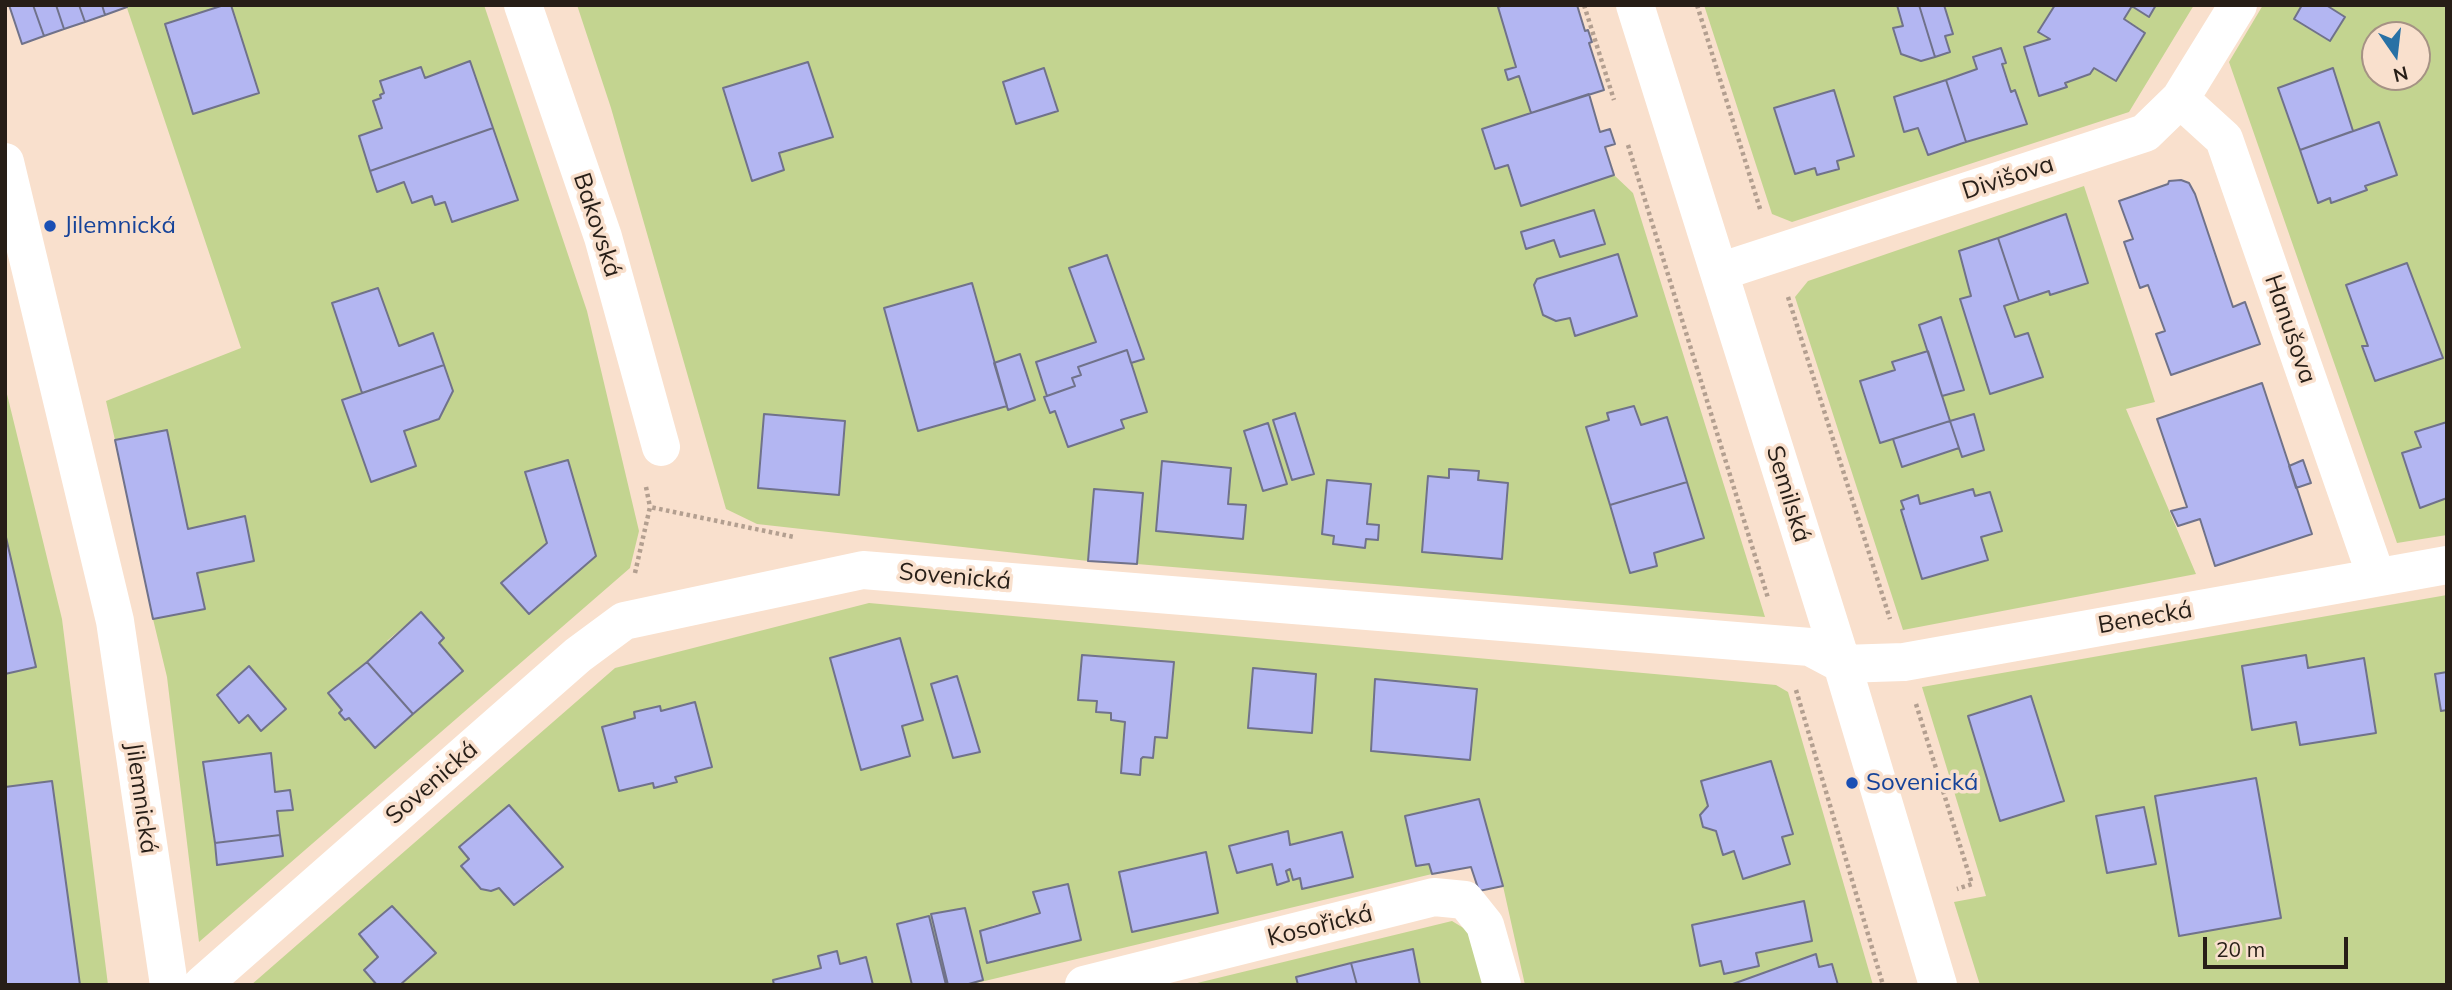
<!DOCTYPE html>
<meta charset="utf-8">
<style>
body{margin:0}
#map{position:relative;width:2452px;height:990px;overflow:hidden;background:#f9e0cd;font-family:Mulish,sans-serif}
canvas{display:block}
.frame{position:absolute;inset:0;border:7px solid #271e17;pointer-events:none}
.north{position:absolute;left:2361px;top:21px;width:70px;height:70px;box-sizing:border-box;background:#f9e0cd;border:2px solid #a59284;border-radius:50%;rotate:166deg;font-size:19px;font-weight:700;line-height:28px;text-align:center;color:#271e17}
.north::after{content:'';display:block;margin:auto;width:24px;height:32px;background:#2871a5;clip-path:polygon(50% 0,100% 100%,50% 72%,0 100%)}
.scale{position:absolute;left:2203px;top:937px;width:145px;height:32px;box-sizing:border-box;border:4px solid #271e17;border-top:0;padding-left:9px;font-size:21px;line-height:24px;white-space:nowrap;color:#271e17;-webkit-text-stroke:5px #f9e0cd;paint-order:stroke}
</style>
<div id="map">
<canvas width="2452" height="990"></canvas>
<div class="frame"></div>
<div class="north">N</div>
<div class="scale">20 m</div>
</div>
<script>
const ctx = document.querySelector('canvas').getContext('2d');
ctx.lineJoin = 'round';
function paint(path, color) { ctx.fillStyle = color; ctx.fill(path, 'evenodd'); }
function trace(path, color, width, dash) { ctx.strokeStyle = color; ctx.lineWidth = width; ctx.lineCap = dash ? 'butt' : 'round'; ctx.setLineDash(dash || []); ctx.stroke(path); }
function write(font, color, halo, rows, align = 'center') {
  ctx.font = font + ' Mulish,sans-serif'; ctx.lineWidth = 7; ctx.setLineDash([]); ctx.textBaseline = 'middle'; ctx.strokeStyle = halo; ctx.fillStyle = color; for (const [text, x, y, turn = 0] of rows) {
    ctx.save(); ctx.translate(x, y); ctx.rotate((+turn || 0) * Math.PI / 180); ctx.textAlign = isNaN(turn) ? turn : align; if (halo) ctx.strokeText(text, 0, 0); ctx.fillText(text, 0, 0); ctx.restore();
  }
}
paint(new Path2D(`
 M126,5H224L165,25L194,114L259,93L231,5H484L587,311L639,531L630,568L199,942L167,677L153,619L204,609L197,573L254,561L244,517L188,529L167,430L115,440L106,401L241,348ZM470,62L517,200L453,222L445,202L435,205L432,196L412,203L404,182L377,191L359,137L382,128L380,95L384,93L380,81L421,67L425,78ZM378,288L399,346L433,334L453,392L439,419L404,431L416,466L371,482L343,400L362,393L332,303ZM568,460L596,556L529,614L501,583L547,543L525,472ZM421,612L444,638L439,643L463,671L375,748L349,718L345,720L339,713L342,710L328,693L389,643L387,641ZM249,666L286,709L261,730L248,715L239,722L217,695ZM271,753L275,792L290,790L292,810L277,811L283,856L217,865L204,762Z
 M577,5H1504L1498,8L1516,67L1505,71L1508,79L1519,76L1531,113L1482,129L1494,169L1508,165L1522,205L1614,175L1633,193L1765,617L1137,564L1143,493L1094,489L1088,561L757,524L726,509L611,108ZM808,62L833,136L779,153L784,170L752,181L723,88ZM1044,68L1058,111L1017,124L1003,82ZM1593,210L1605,243L1560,257L1554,240L1526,248L1521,232ZM1618,254L1637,316L1575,336L1570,318L1556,321L1543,315L1534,286L1537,279ZM1106,255L1144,358L1131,363L1147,412L1121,420L1123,429L1068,447L1055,411L1044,397L1047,396L1036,362L1096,342L1069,268ZM972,283L994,363L1020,354L1035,400L1009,410L1007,406L918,431L884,308ZM1633,406L1641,425L1667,418L1704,538L1654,553L1657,566L1630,573L1586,427L1609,420L1607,413ZM764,415L845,421L839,495L758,488ZM1273,420L1313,474L1292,480ZM1268,423L1287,483L1263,491L1244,431ZM1162,461L1228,504L1246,505L1243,539L1156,531ZM1450,469L1478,471V480L1508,483L1501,559L1422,552L1428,477L1449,478ZM1327,480L1371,484L1367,524L1379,525L1377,540L1366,539L1364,548L1334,545V536L1322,534Z
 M1704,5H1897L1903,26L1893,29L1901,53L1921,61L1950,52L1945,36L1952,34L1944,5H2055L2039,32L2050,39L2025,47L2040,96L2067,87L2065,83L2090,74L2094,68L2116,81L2144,33L2124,19L2132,6L2149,17L2156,5H2194L2129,112L1792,222L1772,214ZM2001,48L2005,63L2002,64L2011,92L2015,91L2027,124L1927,154L1918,128L1904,131L1894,97L1977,69L1973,56ZM1833,90L1854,156L1837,161L1839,169L1817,175L1815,168L1795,174L1774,108Z
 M2263,5H2302L2294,19L2330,40L2326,5H2447V422L2416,433L2421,447L2402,453L2420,507L2447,498V535L2397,543L2229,62ZM2375,35H2417V77H2375ZM2332,68L2353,131L2379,122L2396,175L2365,186L2366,189L2332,203L2330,198L2318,203L2278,88ZM2407,263L2442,357L2363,347L2368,346L2346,285Z
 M2084,186L2155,402L2126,409L2196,574L1903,630L1795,297L1808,281ZM2066,215L2088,282L2051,295L2049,291L2004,306L2015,337L2028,333L2042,377L1990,394L1960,300L1971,296L1959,251ZM1941,318L1963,390L1942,396L1950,421L1974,414L1984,450L1962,457L1959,448L1902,467L1893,439L1880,443L1860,381L1895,370L1893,362L1928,351L1919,325ZM1973,489L1975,496L1990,492L2002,531L1981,537L1988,560L1922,579L1901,511L1904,509L1901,501L1917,495L1920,504Z
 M5,386L62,619L108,985H80L52,781L5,787V674L36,667L5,533Z
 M2447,595V629H2445L2447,672L2435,674L2441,711L2447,710V985H1980L1954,902L1986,896L1922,687ZM2306,655L2308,668L2363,659L2376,733L2301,745L2296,722L2252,730L2242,666ZM2031,696L2064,801L2001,821L1968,716ZM2256,778L2281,918L2179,935L2155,796ZM2144,807L2155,864L2107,873L2096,817Z
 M869,603L1776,685L1788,692L1873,985H1838L1833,965L1819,967L1815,954L1730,985H1525L1503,886L1478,799L1405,816L1416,866L1429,864L1432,874L968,985H965L983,980L964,908L931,915L948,985H946L929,916L897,924L912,985H873L866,957L840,964L837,951L818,956L821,968L774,985H400L436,953L413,927L364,970L377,985H251L615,668ZM900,639L923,719L902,726L910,756L861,770L830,658ZM1082,655L1174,662L1167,737H1155L1153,757H1143L1141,759L1140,775L1121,773L1125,722L1111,720V713L1096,712L1097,701L1078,700ZM1253,669L1316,674L1311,733L1248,727ZM957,677L980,752L953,758L931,684ZM1376,679L1477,689L1470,760L1372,751ZM695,702L712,767L675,777L676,782L654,788L653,783L619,791L602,727L635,718V712L660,706L661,711ZM1771,761L1793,833L1782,837L1790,864L1743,878L1734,851L1723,854L1716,831L1703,827L1700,815L1708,806L1701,782ZM509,805L563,867L536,890L499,888L486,891L461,866L469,859L460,847ZM1288,832L1290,845L1342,832L1353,877L1303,889L1300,878L1293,879L1290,869L1286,871L1288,881L1277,884L1272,864L1237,873L1229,846ZM1205,852L1217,913L1133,932L1119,872ZM1033,892L1080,940L992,929V926L1040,913ZM1804,901L1812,941L1700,966L1692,925Z
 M1452,921L1470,932L1485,985H1420L1413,950L1297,977L1298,985H1189Z`), '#c3d490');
const building = new Path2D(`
 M9,5H33L44,36L22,44Z
 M33,5H56L64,29L44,36Z
 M56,5H79L85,22L64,29Z
 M79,5H102L105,15L85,22Z
 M102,5H126L127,7L105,15Z
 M224,5H231L259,93L193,114L165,24Z
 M1504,5H1577L1585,31L1588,30L1592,42L1589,43L1604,90L1531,113L1519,76L1508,80L1505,70L1516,67L1498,7Z
 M1897,5H1919L1935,57L1921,61L1901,54L1893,28L1903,26Z
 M1919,5H1944L1953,34L1945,36L1950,52L1935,57Z
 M2055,5L2132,6L2124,19L2145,33L2116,81L2094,68L2090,74L2065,83L2067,87L2039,96L2024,47L2050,39L2038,32Z
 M2130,5H2156L2149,17Z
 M2302,5H2326L2345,17L2330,41L2294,19Z
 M2001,48L2006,63L2002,64L2011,92L2015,90L2027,124L1966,142L1946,80L1977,69L1973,57Z
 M470,61L493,128L370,171L359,136L382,128L373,101L381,98L380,95L384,93L380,81L421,67L425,78Z
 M808,62L833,137L779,153L784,170L752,181L723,88Z
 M1044,68L1058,111L1016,124L1003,82Z
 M2333,68L2353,131L2300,150L2278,88Z
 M1946,80L1966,142L1928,155L1918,128L1904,132L1894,97Z
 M1834,90L1854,156L1837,161L1839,169L1817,175L1815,168L1795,174L1774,108Z
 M1589,94L1600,132L1610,129L1615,144L1605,147L1614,175L1521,206L1508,165L1495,169L1482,129Z
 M2379,122L2397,175L2365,186L2367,190L2331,203L2330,198L2318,203L2300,150Z
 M493,128L518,200L452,222L445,202L435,205L432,196L412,203L404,182L377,192L370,171Z
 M2181,180L2189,183L2195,194L2233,307L2245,302L2260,344L2171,375L2156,334L2165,331L2148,285L2140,288L2124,242L2133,239L2119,201L2168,184L2169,181Z
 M1594,210L1605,244L1560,257L1554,240L1526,249L1521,232Z
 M2066,214L2088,283L2050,295L2049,291L2019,301L1998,238Z
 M1998,238L2019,301L2004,306L2015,337L2028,333L2043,377L1990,394L1960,299L1971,296L1959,251Z
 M1618,254L1637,316L1575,336L1570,318L1556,321L1543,315L1534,285L1537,279Z
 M1107,255L1144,359L1131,363L1127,350L1078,367L1081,375L1072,378L1075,386L1047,396L1036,362L1096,342L1069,268Z
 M2407,263L2443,358L2375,381L2362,346H2368L2346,285Z
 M972,283L1007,406L918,431L884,308Z
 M378,288L399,346L433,333L444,365L362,393L332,303Z
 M1941,317L1964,390L1942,396L1919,325Z
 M1127,350L1147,412L1121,420L1124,428L1068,447L1055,411L1050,413L1044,397L1075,386L1072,378L1081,375L1078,367Z
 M1928,351L1950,421L1880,443L1860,381L1895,370L1892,362Z
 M1020,354L1035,400L1008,410L994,363Z
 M444,365L453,391L439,419L404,431L416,466L371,482L342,400Z
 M2262,383L2312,534L2215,566L2200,519L2178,526L2171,511L2187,507L2157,419Z
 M1634,406L1641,425L1667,417L1687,482L1610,505L1586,427L1609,420L1607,413Z
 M1295,413L1314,474L1292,480L1273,420Z
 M764,414L845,421L839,495L758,488Z
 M1974,414L1984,450L1962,457L1950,421Z
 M1950,421L1959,448L1902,467L1893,439Z
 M2447,422V498L2420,508L2402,453L2421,447L2415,432Z
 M1268,423L1287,484L1263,491L1244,431Z
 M167,430L188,529L245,516L254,561L197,573L205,609L153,619L115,440Z
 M568,460L596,556L529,614L501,583L547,543L525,472Z
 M2303,460L2311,483L2296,488L2289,466Z
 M1162,461L1231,468L1228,504L1246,505L1243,539L1156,531Z
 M1449,469L1479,471L1478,480L1508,483L1502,559L1422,552L1428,476L1449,478Z
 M1327,480L1371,484L1367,524L1379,525L1378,540L1366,539L1365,548L1333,544L1334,536L1322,534Z
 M1687,482L1704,538L1654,553L1657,566L1630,573L1610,505Z
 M1094,489L1143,493L1137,564L1088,561Z
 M1973,489L1975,496L1990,492L2002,531L1981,537L1988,560L1922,579L1901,510L1904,509L1901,501L1918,495L1920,504Z
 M5,533L36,667L5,674Z
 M421,612L444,638L439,643L463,671L413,714L367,662Z
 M900,638L923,720L902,726L910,756L861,770L830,658Z
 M1082,655L1174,662L1167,738L1155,737L1153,758L1143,757L1141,759L1140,775L1121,773L1125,722L1111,720V713L1096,712L1097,701L1078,700Z
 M2306,655L2308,668L2364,658L2376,733L2300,745L2296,722L2252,730L2242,666Z
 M367,662L413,714L375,748L349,718L345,720L339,713L342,710L328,693Z
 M249,666L286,709L261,731L248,715L239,723L217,695Z
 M1253,668L1316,674L1312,733L1248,728Z
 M2447,672V710L2441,711L2435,674Z
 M957,676L980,752L953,758L931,684Z
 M1375,679L1477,689L1470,760L1371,751Z
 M2031,696L2064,801L2000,821L1968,716Z
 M695,702L712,767L675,777L677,782L654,788L653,783L619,791L602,727L635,718L634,712L660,706L661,711Z
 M271,753L275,792L290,790L293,810L277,811L280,835L215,843L203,762Z
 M1771,761L1793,834L1782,837L1790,864L1743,879L1734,851L1723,855L1716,831L1703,827L1700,815L1708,806L1701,781Z
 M2256,778L2281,918L2179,936L2155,796Z
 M52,781L80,985H5V787Z
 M1479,799L1503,886L1479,891L1471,867L1432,874L1429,864L1416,866L1405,816Z
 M509,805L563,867L514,905L499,888L491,891L481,889L461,866L469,859L459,847Z
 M2144,807L2156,864L2107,873L2096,816Z
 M1288,831L1290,845L1342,832L1353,877L1302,889L1300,878L1293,880L1290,869L1286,871L1289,881L1277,885L1272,864L1237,873L1229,846Z
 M280,835L283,856L217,865L215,843Z
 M1206,852L1218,913L1132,932L1119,872Z
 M1068,884L1081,940L987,963L980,931L1040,913L1033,892Z
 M1804,901L1812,941L1756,953L1759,966L1724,974L1721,961L1700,966L1692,925Z
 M392,906L436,953L400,985H377L364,970L378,957L359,934Z
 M965,908L983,980L965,985H948L931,914Z
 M929,916L946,985H912L897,924Z
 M1413,949L1420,985H1357L1351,963Z
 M837,951L840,964L866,957L873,985H774L773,980L821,968L818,956Z
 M1816,954L1819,967L1832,964L1838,985H1730Z
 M1351,963L1357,985H1298L1296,977Z`);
paint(building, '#b3b6f2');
trace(building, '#70728a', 2);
trace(new Path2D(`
 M1584,5L1614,100
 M1697,5L1761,212
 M1628,145L1768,598
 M1788,297L1890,619
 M646,487L650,507
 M635,573L650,507L794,537
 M1796,690L1883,985
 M1916,704L1972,884L1957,889`), '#b39f90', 4.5, [3.5, 3.5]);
trace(new Path2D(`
 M523,5L603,237L661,447
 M1635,5L1842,664L1938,985
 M2180,99L2224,139L2376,576
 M5,162L115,621L169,985
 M1719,272L2145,133L2180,99L2238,5
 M202,985L578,655L624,621L863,570L1810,647L1842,664L1904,662L2447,565
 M1084,985L1434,897L1465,900L1485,925L1502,985`), '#fff', 38);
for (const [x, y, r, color] of [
 [50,226,7,"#1a4fb4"],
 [1852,783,7,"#1a4fb4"]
]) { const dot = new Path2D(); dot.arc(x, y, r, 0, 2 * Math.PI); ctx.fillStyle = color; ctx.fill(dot); trace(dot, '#f9e0cd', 2.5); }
write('24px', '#271e17', '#f9e0cd', [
 ["Divišova",2008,178,-18],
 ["Bakovská",597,225,72],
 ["Hanušova",2290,329,71],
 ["Semilská",1788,494,73],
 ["Sovenická",955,577,5],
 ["Benecká",2145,618,-10],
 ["Sovenická",432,783,-41],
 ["Jilemnická",141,798,82],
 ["Kosořická",1320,926,-14]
]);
write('24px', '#164399', '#f9e0cd', [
 ["Jilemnická",64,226],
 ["Sovenická",1866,783]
], 'left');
</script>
